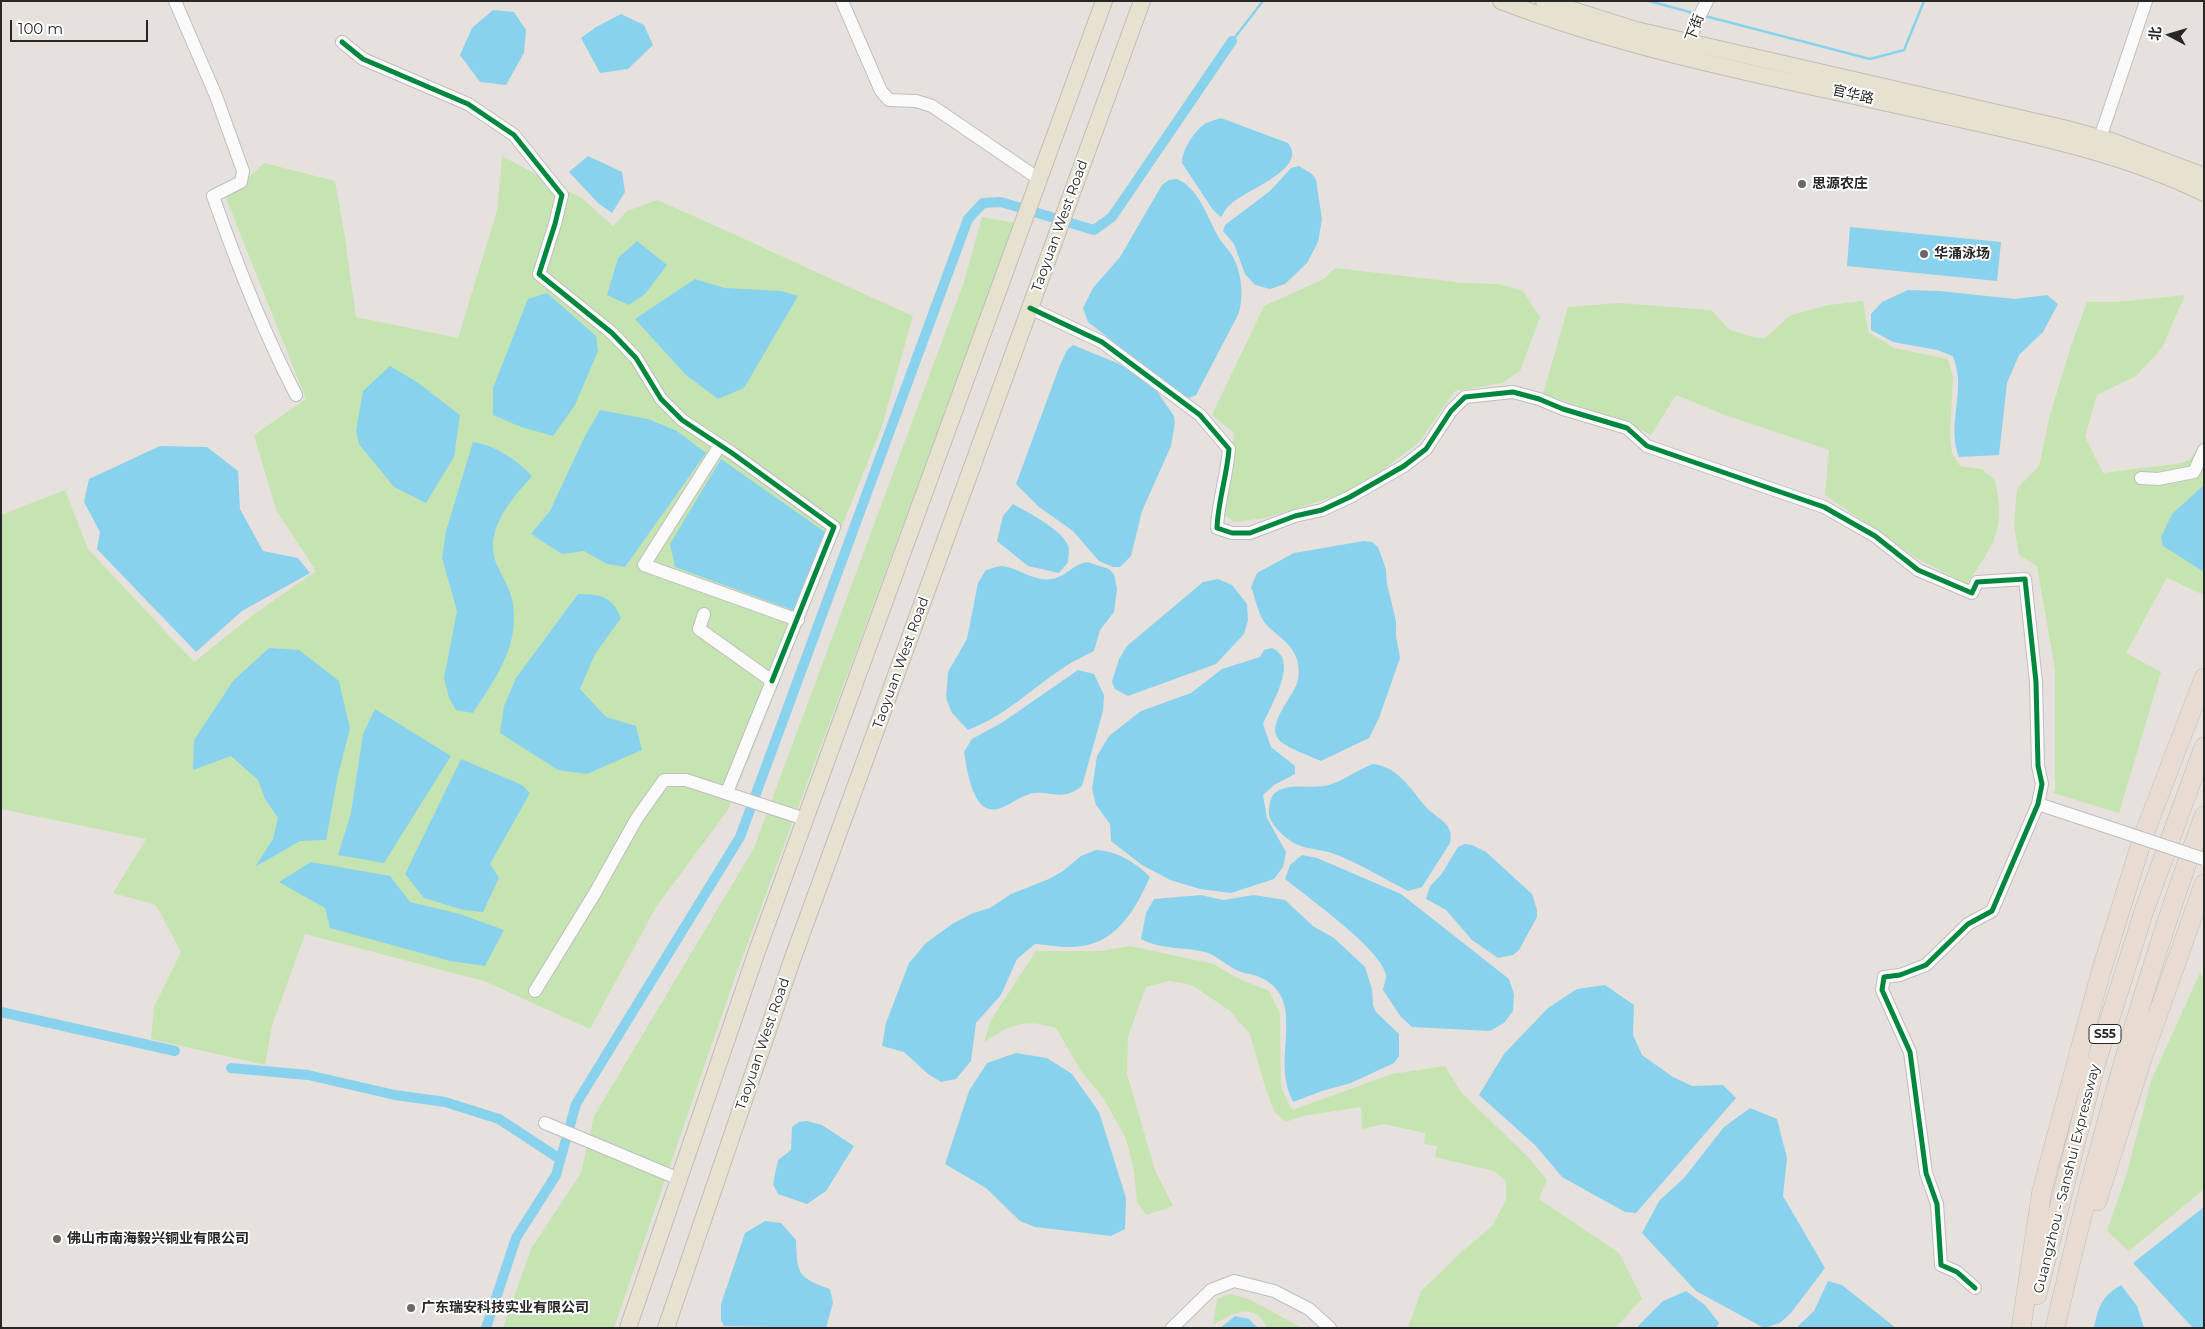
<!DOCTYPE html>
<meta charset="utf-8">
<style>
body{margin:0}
#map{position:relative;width:2205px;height:1329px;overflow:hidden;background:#e6e1dc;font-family:Montserrat,"Noto Sans SC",sans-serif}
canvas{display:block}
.frame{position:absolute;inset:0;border:2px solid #272727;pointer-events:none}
.north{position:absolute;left:2145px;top:10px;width:50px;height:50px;-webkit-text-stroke:4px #fff;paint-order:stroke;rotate:276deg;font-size:14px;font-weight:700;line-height:20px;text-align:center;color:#272727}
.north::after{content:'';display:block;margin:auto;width:18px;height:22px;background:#272727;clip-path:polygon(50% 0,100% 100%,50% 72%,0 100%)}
.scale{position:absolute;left:10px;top:20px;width:138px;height:22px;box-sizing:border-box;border:2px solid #272727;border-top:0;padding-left:6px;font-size:15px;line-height:18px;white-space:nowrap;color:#272727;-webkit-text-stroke:4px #fff;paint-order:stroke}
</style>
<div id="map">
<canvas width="2205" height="1329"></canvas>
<div class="frame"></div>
<div class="north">北</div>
<div class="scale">100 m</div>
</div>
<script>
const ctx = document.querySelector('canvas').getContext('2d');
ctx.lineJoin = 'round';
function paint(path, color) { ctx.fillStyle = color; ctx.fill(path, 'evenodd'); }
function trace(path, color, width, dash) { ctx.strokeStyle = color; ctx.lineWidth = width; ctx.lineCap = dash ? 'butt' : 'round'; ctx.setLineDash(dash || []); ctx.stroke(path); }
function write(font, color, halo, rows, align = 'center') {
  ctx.font = font + ' Montserrat,"Noto Sans SC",sans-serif'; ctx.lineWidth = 4; ctx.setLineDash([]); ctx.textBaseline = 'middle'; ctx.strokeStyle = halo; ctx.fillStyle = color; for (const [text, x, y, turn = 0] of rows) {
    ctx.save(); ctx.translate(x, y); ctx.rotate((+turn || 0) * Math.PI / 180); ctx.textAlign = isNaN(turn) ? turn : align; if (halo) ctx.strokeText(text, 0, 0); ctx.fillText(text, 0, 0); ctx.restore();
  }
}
paint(new Path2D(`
 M502,156L583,199L613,226L627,211L657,200C743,237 827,278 913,316L881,429L728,810L656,907L590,1029L484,981L305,934L272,1026L265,1065L151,1039L154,1007L181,952L156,905L113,893L146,839L1,809V515L65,490L88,549L194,662L253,615L316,571L276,510L254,435L306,399L226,198L264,163L335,181L345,238L356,317L458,338L497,211Z
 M982,217L1015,223L734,980L614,1328H503L531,1249L581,1173L594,1116L754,848L964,282Z
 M1335,268L1464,283L1499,284L1523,291L1540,317L1520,371L1502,383L1455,391L1419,442L1383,470L1343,494L1265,518L1234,522L1224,515L1234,433L1212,415L1264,306L1324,279Z
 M2185,295L2162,348L2136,376L2097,395L2085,437L2103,473L2182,463L2190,459L2204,441V595L2167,578L2126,653L2161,672L2119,813L2053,793L2055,790V669L2037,566L2019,555L2014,525L2017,489L2039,466L2050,415L2070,349L2087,302H2118Z
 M1863,301L1868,332L1894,348L1948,359L1953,377L1950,434L1952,453L1960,466L1982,469L1995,480C2006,530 1994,544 1967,584L1918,559L1825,495L1829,450L1725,415L1676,395L1651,435L1623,421L1543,394L1568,307L1619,303L1711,310L1730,330L1757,338H1765L1791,315L1829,305Z
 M1130,946L1214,964L1237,978L1269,991L1280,1013L1281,1087L1292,1110L1392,1074L1445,1066L1461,1092L1530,1159L1547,1180L1539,1199L1619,1253L1642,1299L1615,1328H1408L1421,1291L1466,1248L1492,1226L1506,1200V1181L1494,1171L1435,1157L1437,1146L1424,1144L1425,1133L1384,1124L1362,1129L1361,1107L1303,1116L1285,1122L1275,1113L1266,1090L1250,1034L1230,1011L1192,985L1169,981L1146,987L1128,1036L1127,1074L1155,1170L1173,1206L1146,1215L1137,1202L1134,1170L1126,1139L1104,1099L1081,1071L1056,1028C1024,1018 1011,1024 984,1042L991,1020L1036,951H1100Z
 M2200,973L2204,980V1189L2129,1251L2107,1231L2126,1176L2151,1081Z
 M1230,1294L1249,1299L1302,1328H1267C1254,1300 1232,1314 1213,1325L1217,1299Z`), '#c6e4b2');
paint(new Path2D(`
 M493,10L514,12L526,30L524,53L506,85L480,82L460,55L472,28Z
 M621,14L644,25L653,45L628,69L600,73L581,38L596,27Z
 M1221,118L1288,143C1309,169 1245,190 1231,204C1227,207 1224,212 1221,217L1213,210L1182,163C1182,150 1194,131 1206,123C1210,121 1216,120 1221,118Z
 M588,156L622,172L625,192L612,213L598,203L569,172Z
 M1299,166L1312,174L1316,180L1322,219L1318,242L1307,263L1285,284L1270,289L1255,285L1245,274L1234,244L1223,231L1225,225L1270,191L1291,168Z
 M1177,179C1199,188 1208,219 1219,238C1224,246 1232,253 1235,261C1242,277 1244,298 1238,315L1196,395L1189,398L1182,395L1088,322L1083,308L1093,288L1120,257L1162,185L1169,180Z
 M1850,227L2001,242L1997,281L1847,266Z
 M637,241L667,265L645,294L629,305L607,295L618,258Z
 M695,279L725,288L781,291L798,296L744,388L718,399L686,375L635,319Z
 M1908,290L1940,291L2015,299L2047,295L2058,304L2043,332L2019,355L2007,383L1999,455L1959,457C1949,431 1959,406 1958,379C1958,372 1955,363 1953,356L1937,350L1893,342L1871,330V314L1882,302Z
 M547,293L596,336L598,351L575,405L553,436L521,427L493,415V388L528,299Z
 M1073,345L1117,363L1144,379L1156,390L1174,416L1175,423L1171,446L1142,511L1131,556L1120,567H1113L1099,561L1073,531L1039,507L1016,484L1060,365L1067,350Z
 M390,366L417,382L460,415L454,457L426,503L394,487L359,444L356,431L363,391Z
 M600,410L648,419L677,431L706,453L625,567L607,564L584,551L562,554L531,534L550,511L585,436Z
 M473,442C495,445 517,460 532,476C510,501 480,534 499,569C509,590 514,596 514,619C514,654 491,685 473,713L456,710L449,698L444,678L457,611L442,558L446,531Z
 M160,446L207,447L238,471L240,509L263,551L298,558L310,573L242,611L196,652L97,549L100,532L84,502L89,479Z
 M721,459L825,532L795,611L675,567L670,544Z
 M2204,485V572L2163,546L2161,537L2172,514Z
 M1013,504C1026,511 1064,531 1068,546C1070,550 1068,557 1068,562L1059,573L1028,566L997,541L1003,516Z
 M1364,541L1372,542L1378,547L1386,569L1387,584L1396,621V636L1400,658L1379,718L1369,738L1321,761C1310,756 1287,748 1279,740C1265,724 1295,695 1298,680C1299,674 1299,663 1296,657C1290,641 1275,635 1265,623C1258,614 1255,597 1251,587L1257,573L1294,553Z
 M1087,562L1109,569L1114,574L1117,589L1114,612L1100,630L1094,651C1085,656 1075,660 1066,666C1032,688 1007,715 968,730L952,713L946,698L948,672L967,639L978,583L986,570C991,569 997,566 1002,566C1018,568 1035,582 1052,579C1066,577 1073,564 1087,562Z
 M1218,579L1232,585L1247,604L1248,620L1244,634L1216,664L1128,696L1115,689L1112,682L1119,659L1127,646L1203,582Z
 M578,594C600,594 612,596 621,618L595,654L580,689L606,717L636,726L642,750L587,774L558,770L500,733L504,706L516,678Z
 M269,648L299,650L339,681L350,729L338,775L326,840L300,841L255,867L273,839L278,818L265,799L258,780L231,756L193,770L194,740L233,681Z
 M1272,648C1300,660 1271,705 1263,724L1271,747L1295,766V774L1274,785L1263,795L1267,818L1286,852L1283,867L1274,879L1231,893L1200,889L1170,880L1142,865L1111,841L1110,824L1096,805L1092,789L1097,756L1109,736L1141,711L1191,693L1222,669L1260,657L1264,650Z
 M1078,670L1094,674L1104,695L1103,711L1082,786C1061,803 1049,789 1030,794C1018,797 1009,806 998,809C972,816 967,768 964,752L972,739L1003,722Z
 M375,709L451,756L384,863L338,855L351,813L363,734Z
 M461,759L522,785L530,793L490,864L499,878L483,912L463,910L424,898L405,874Z
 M1373,764C1399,767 1411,790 1426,807C1437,819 1455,823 1450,843L1422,887L1408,891C1385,879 1363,866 1340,856C1314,845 1300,854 1278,830C1272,823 1268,818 1269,809C1270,801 1271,794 1279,790C1294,783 1315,790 1332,784C1346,779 1359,769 1373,764Z
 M1465,844L1472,845L1486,852L1532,894L1537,910V917L1519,950L1513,955L1498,958L1472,940L1446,910L1426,899L1430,886L1441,875L1458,847Z
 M1096,850C1117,851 1135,862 1150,877C1136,908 1118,941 1082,946C1067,949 1049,945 1035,944L1017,959L1001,995L976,1023L971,1061L956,1079L941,1082L928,1074L904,1052L882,1046L886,1023L909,963L926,943L952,924L973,913L990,908L1011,894L1049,879L1063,871L1081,856Z
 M1302,855L1317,858L1401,894L1509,979L1514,994L1513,1011L1504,1023L1490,1031L1412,1027L1401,1017L1383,990C1384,986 1386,979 1386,975C1382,950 1306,896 1285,879L1290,865Z
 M311,862L390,876L410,902L460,914L504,930L485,966L450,961L330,928L325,908L279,882Z
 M1201,895L1223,900L1254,895L1285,900L1313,926L1334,938L1365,967L1372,989L1373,1005L1376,1012L1399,1034V1056L1394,1063L1351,1083L1322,1091L1293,1102C1278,1071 1288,1048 1286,1016C1285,996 1275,983 1257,976C1252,974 1246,974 1241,972C1230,968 1220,958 1208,953C1186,946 1165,951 1141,939L1146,913L1154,899Z
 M1605,985L1634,1005L1633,1035L1642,1055L1673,1077L1692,1086L1723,1085L1736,1098L1636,1213L1625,1212L1562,1177L1535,1145L1479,1095L1504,1054L1548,1008L1577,989Z
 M1016,1053L1047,1058L1072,1074L1099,1112L1126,1198L1125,1229L1111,1236L1035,1227L1020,1221L986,1188L945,1164L969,1091L987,1063Z
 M1750,1108L1777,1119L1787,1158L1783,1196L1825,1268L1791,1313L1780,1323L1764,1328L1696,1291L1642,1233L1659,1201L1684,1178L1724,1127Z
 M807,1121L822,1125L854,1146L826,1191L807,1204L778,1194L773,1184L778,1160L791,1150L792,1127L799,1122Z
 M2204,1207V1328H2193L2133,1263Z
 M765,1221L781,1223L796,1240C797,1274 798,1278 830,1289L833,1303L826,1328L724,1326L721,1320V1304L745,1233Z
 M1828,1281L1842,1285L1896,1328H1796L1814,1311Z
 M2121,1285L2137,1306L2144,1328H2094C2098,1307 2102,1296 2121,1285Z
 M1686,1291L1705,1305L1719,1323L1716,1328H1636L1663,1301Z
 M1235,1316L1249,1319L1258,1328H1220Z`), '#89d2ee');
trace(new Path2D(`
 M1649,1L1697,14
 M1705,16L1870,59L1904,50L1924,1
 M1232,41L1263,1`), '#89d2ee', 2.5);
trace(new Path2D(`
 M1,1012L175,1051
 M231,1068L308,1075L395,1095L445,1102L499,1119L560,1159
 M486,1328L516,1238L556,1175L576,1104L740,837L968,219L983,203L1001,202L1094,230L1112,217L1232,41`), '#89d2ee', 10);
const minor = new Path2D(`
 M175,1L216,96L243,171L241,182L213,196C237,265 263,331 296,395
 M842,1L881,91L889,100L916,101L932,106L1039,179
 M342,42L363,59L468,104L514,135L562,195L555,224L539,274L612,333L636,358L661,399L682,420L732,453L834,527L772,681
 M1687,49L1696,23L1707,1
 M2100,138L2146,1
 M1030,308L1102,342L1200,415L1229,449C1227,476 1218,501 1217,528L1232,533H1250L1295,516L1322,510L1350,497L1404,466L1426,449L1451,411L1465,397L1513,392L1539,399L1563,409L1627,428L1647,446L1824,507L1875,536L1918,570L1972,593L1977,582L2025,579L2036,682L2038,766L2042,784L2038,804L1992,911L1968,924L1926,965L1900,975L1884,977L1882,990L1910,1052L1926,1173L1937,1204L1941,1265L1957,1272L1975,1288
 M720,445L644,565L798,620
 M2141,478L2158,479L2194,472L2204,450
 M704,614L699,629L772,681L727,792
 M2038,804L2120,831
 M535,991L595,893L637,818L664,780H686L805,819
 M545,1123L679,1179
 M1172,1328L1211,1290L1234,1281L1274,1291L1309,1309L1330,1328`);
const major = new Path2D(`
 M1501,1C1645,56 1801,83 1951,117C2037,136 2124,154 2204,193
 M1544,1L1636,30L2063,128L2111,141L2204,176
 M628,1328L757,951L1104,1
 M666,1328L791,963L1142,1`);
const highway = new Path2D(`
 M2097,1201L2142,1059L2204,884
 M2037,1295L2095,1066L2144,911L2204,747
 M2021,1328L2042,1190L2101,972L2143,837L2204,678
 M2055,1328C2095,1155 2142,983 2204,816`);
trace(minor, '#bfbdbe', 14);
trace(major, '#bfbdbb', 18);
trace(highway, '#bfbdbb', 20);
trace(minor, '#fbfafa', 12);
trace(major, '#e7e1d0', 16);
trace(highway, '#e8dbd1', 19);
const minorBridge = new Path2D(`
 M2120,831L2204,859`);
trace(minorBridge, '#bfbdbe', 14, []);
trace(minorBridge, '#fbfafa', 12);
trace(new Path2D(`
 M342,42L363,59L468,104L514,135L562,195L555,224L539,274L612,333L636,358L661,399L682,420L732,453L834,527L772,681
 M1030,308L1102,342L1200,415L1229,449C1227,476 1218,501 1217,528L1232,533H1250L1295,516L1322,510L1350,497L1404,466L1426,449L1451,411L1465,397L1513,392L1539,399L1563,409L1627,428L1647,446L1824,507L1875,536L1918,570L1972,593L1977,582L2025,579L2036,682L2038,766L2042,784L2038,804L1992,911L1968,924L1926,965L1900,975L1884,977L1882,990L1910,1052L1926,1173L1937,1204L1941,1265L1957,1272L1975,1288`), '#00873e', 5);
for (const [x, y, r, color] of [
 [1802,184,5,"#6a6866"],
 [1924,254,5,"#6a6866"],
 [57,1239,5,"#6a6866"],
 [411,1308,5,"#6a6866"]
]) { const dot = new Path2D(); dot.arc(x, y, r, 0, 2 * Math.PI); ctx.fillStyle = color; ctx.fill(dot); trace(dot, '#fff', 2); }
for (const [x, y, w] of [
 [2105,1034,32]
]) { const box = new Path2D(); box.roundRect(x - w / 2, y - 9.5, w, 19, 4); ctx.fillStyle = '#fff'; ctx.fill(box); trace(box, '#272727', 1); }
write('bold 12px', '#272727', null, [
 ["S55",2105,1034]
]);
write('14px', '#272727', '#fff', [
 ["下街",1695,28,-69],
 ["官华路",1853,95,13],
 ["Taoyuan West Road",1060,226,-70],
 ["Taoyuan West Road",901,663,-70],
 ["Taoyuan West Road",763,1044,-71],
 ["Guangzhou - Sanshui Expressway",2067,1179,-76]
]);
write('bold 14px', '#272727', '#fff', [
 ["思源农庄",1812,184],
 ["华涌泳场",1934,254],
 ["佛山市南海毅兴铜业有限公司",67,1239],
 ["广东瑞安科技实业有限公司",421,1308]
], 'left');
</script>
